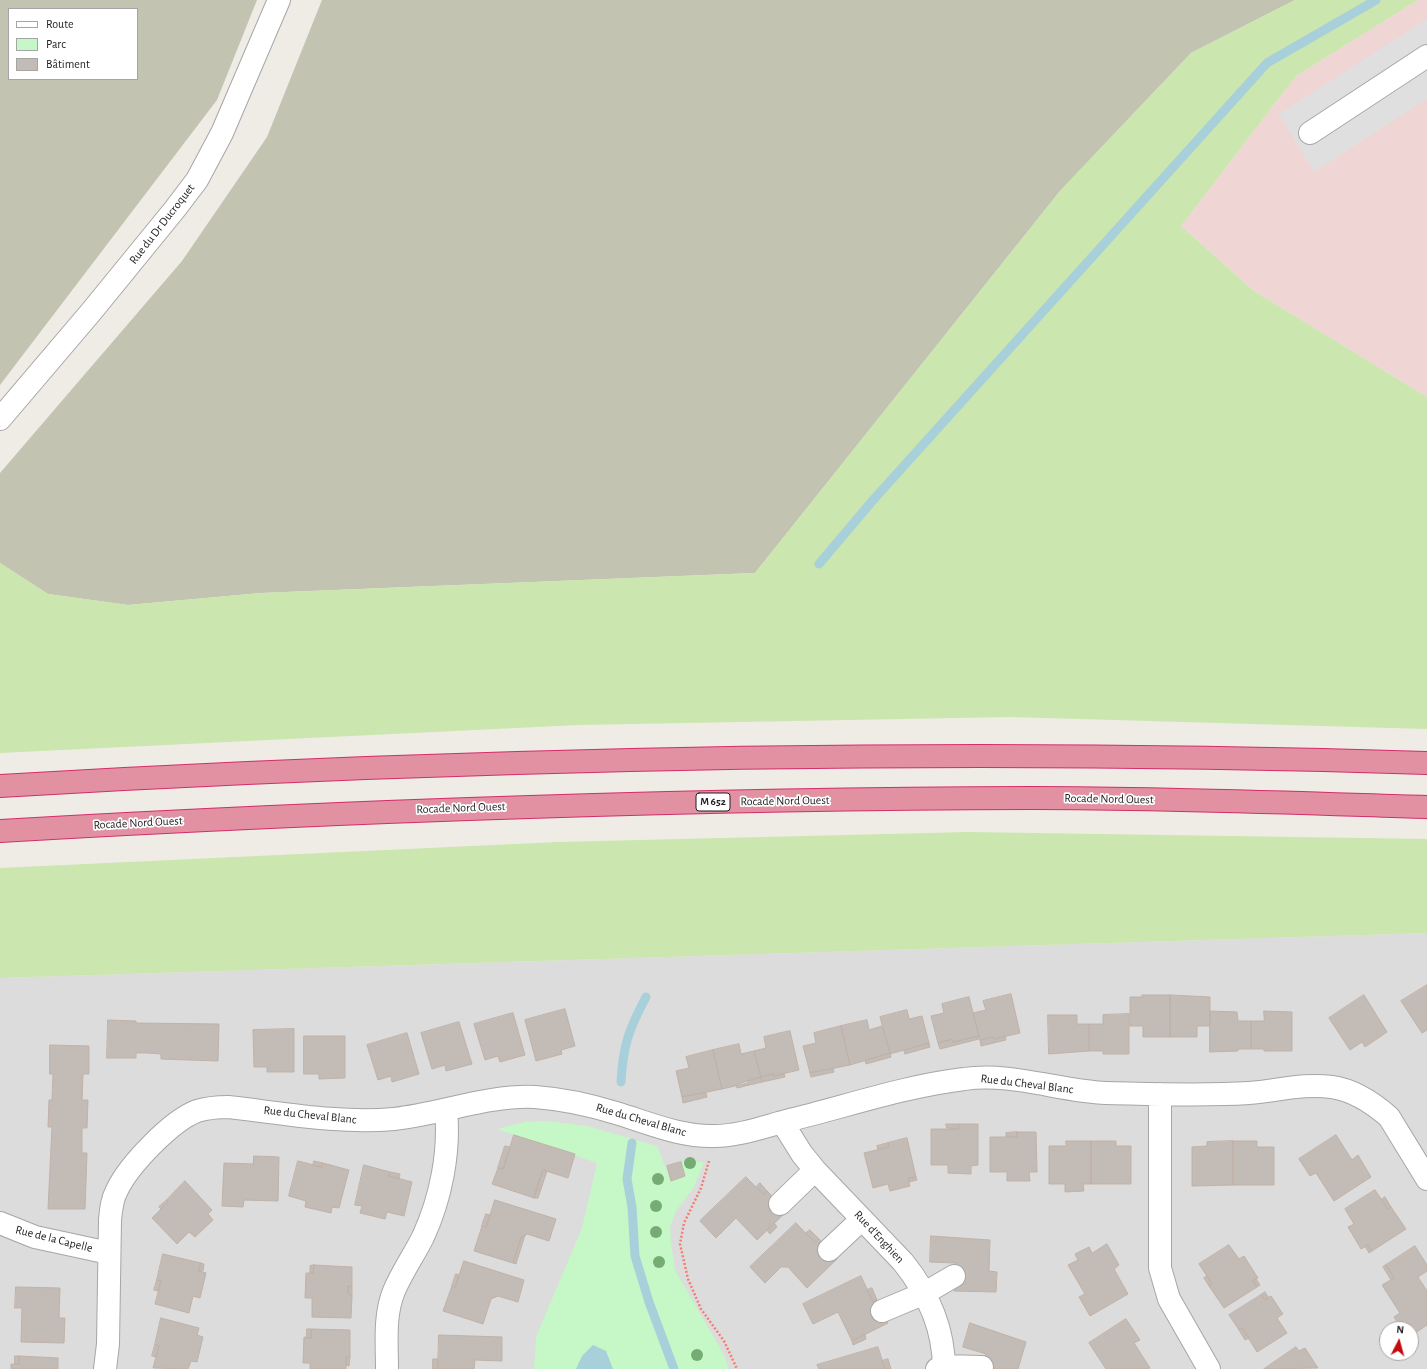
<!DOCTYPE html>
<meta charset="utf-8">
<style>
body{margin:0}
#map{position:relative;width:1427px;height:1369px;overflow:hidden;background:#efece5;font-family:"Alegreya Sans",sans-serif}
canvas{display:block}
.legend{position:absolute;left:8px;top:8px;width:130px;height:72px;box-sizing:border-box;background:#fff;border:1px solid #a5a5a5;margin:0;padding:5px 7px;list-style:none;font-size:12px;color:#1f1f1f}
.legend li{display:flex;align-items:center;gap:8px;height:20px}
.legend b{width:20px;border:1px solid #a5a5a5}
.north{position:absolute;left:1379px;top:1321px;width:40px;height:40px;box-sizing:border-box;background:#fff;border:1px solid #a5a5a5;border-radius:50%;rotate:6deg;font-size:11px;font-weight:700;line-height:16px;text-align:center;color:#1f1f1f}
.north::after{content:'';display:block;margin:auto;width:14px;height:18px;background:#c30a0f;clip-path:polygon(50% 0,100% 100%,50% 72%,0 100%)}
</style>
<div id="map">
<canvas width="1427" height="1369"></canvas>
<ul class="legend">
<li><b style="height:5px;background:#fff"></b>Route</li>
<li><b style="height:11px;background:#c5f7c7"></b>Parc</li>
<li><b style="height:11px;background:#c3bbb5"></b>Bâtiment</li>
</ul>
<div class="north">N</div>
</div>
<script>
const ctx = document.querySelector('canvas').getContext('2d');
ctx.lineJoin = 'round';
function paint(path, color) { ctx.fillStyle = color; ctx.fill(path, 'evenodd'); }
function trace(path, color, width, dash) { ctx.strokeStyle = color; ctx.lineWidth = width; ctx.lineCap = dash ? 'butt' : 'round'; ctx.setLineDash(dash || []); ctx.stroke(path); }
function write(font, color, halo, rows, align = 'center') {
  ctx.font = font + ' "Alegreya Sans",sans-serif'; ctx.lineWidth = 3.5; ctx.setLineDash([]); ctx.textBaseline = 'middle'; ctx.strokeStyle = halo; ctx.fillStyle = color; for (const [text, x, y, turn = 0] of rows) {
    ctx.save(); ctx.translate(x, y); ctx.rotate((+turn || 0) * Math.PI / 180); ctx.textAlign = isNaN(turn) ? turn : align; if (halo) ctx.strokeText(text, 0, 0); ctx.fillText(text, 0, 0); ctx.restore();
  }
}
paint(new Path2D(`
 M1427,933V1369H0V978ZM1387,1329H1411V1353H1387Z`), '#dddcdc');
paint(new Path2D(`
 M1418,0H1427V397L1254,291L1181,226L1296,76Z`), '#efd6d5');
paint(new Path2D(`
 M0,0H257L217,100L0,385ZM9,9H137V79H9Z
 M322,0H1295L1191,53L1060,191L755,573L261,593L128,605L48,594L0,563V473L182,261L267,137Z`), '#c3c3b1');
paint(new Path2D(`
 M1295,0H1418L1296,76L1181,226L1254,291L1427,397V729L1010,717L578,725L0,753V563L48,594L128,605L261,593L755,573L1060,191L1191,53Z
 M969,832L1427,839V933L0,978V868L558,842Z`), '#cbe6ae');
paint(new Path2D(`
 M546,1121L587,1126L657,1146L671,1181L685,1176L681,1162H704L694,1187L676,1211L670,1227L671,1243L675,1270L724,1355L729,1369H534L536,1337L582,1228L597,1163L497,1129L525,1122Z`), '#c5f7c7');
paint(new Path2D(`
 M1427,19V99L1314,172L1279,114Z`), '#dfdfdf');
paint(new Path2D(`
 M593,1345L606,1351L613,1369H576L582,1356Z`), '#a8d0da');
trace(new Path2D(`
 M819,564L874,499L1267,63L1376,0
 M621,1082C623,1045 629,1029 646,997
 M632,1143L627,1179L632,1207L635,1256L649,1302L674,1369`), '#a8d0da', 9);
const building = new Path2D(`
 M1427,985V1030L1422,1033L1401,1001Z
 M1011,994L1020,1033L994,1039L993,1037L980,1040L973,1013L986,1010L983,1001Z
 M1142,995H1170V1037H1143V1026H1130V997H1143Z
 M1170,995L1210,997V1026H1197V1037H1170Z
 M1364,995L1387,1032L1365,1047L1362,1042L1350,1050L1329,1018Z
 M969,997L979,1036L953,1042L952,1039L938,1043L931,1016L944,1013L942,1004Z
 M565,1009L575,1046L561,1050L562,1054L536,1061L525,1020Z
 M907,1010L909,1019L922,1016L929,1043L890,1054L880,1017Z
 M1210,1011L1237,1012L1238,1021H1251V1049H1238V1051L1210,1052Z
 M1264,1011L1292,1012V1051H1264V1049H1251V1021H1264Z
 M513,1013L525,1055L500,1062L498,1056L485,1060L474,1024Z
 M1129,1014V1054H1103V1051H1089V1024H1103V1015Z
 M1048,1015H1077V1024H1089V1051L1049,1054Z
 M108,1020L136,1021V1023L219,1024L218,1061L161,1059V1054L148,1053H136V1058H107Z
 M867,1020L869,1030L882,1026L890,1053L850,1065L841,1026Z
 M459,1022L472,1064L446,1071L445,1065L432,1069L421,1033Z
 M841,1026L850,1065L810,1073L803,1046L816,1043L814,1033Z
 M294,1029V1072H267V1067H254L253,1030Z
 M790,1031L799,1070L773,1076V1074L761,1077L754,1051L766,1048L764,1037Z
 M407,1033L419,1074L392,1082L391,1076L378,1080L367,1045Z
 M304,1036H345V1078L319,1079V1074H304Z
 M979,1036V1039L940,1049L938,1043L952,1039L953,1042Z
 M1005,1036L1006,1040L981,1046L980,1040L993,1037L994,1039Z
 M929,1043L930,1047L905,1054L904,1051Z
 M739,1044L741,1054L754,1051L761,1077L748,1081V1083L722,1089L713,1050Z
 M50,1045L89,1046V1074H83L82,1100H88L87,1128H82V1153H87L85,1209H48L52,1127H48L49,1100H52L53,1074H50Z
 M713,1050L722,1089L682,1097L676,1071L689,1068L686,1057Z
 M890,1053L891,1057L866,1064L865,1061Z
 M833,1069L834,1072L811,1077L810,1073Z
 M773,1074V1076L784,1074L785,1077L762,1082L761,1077Z
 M761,1077L762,1082L737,1088L736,1085Z
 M706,1093L707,1097L683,1103L682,1097Z
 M946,1124H959L958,1129L947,1128Z
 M959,1124H978V1165L971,1166V1174L948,1173V1165H931V1129H958Z
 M1017,1132H1036L1037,1172H1029L1030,1181H1007V1172H990V1137H1017Z
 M1017,1132V1137H1006V1133Z
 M514,1135L575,1154L568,1178L543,1170L534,1198L492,1184L498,1168L503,1169Z
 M1336,1135L1352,1160L1358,1155L1371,1177L1334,1201L1316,1173L1310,1176L1299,1159Z
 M907,1138L916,1177L908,1179L910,1186L890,1191L888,1184L873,1188L864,1153L889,1147L888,1143Z
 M1066,1141H1091V1184H1083L1084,1191L1065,1192V1184H1049V1146H1066Z
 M1091,1141H1116V1146H1131V1184H1091Z
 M1233,1141H1257V1147H1274V1185H1233Z
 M1233,1141V1185L1192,1186V1147L1207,1146V1142Z
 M888,1143L889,1147L878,1150L877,1146Z
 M505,1146L510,1147L503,1169L498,1168Z
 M254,1156L279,1157L278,1201L244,1200L243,1207L222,1206L224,1163L253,1164Z
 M298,1161L322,1167L323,1163L349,1170L339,1208L332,1207L331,1213L305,1207L306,1201L289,1196Z
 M314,1161L323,1163L322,1167L313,1166Z
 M681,1162L685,1176L671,1181L667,1166Z
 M364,1165L390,1172L389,1176L412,1182L404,1216L387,1212L385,1219L360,1213L362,1206L355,1205Z
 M543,1170L547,1171L538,1198H534Z
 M390,1172L400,1174L399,1179L389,1176Z
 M746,1177L764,1195L767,1191L787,1211L757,1240L736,1218L716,1238L700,1221Z
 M916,1177L917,1180L909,1182L908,1179Z
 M185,1181L212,1210L208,1214L213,1220L195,1237L189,1232L177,1244L152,1218L168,1202L167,1200Z
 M760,1183L767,1191L764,1195L756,1187Z
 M1375,1190L1388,1209L1391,1207L1406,1229L1372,1251L1368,1245L1361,1249L1348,1227L1354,1224L1345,1209Z
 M1385,1197L1391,1207L1388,1209L1381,1200Z
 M167,1200L168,1202L161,1209L159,1207Z
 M495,1200L556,1219L549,1241L527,1234L521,1238L513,1263L474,1251L482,1226L486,1227Z
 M486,1214L490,1215L486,1227L482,1226Z
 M774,1223L777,1227L770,1234L767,1230Z
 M796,1223L815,1243L819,1239L838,1258L807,1288L788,1267H781L765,1283L750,1267Z
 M810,1230L819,1239L815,1243L806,1233Z
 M525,1235L516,1264L513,1263L521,1238Z
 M931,1236L990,1240L989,1271L997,1272L996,1292L954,1291L955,1263L930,1262Z
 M1107,1244L1119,1265L1114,1269L1128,1294L1090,1316L1079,1297L1085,1294L1068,1265L1078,1260L1075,1254L1089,1247L1092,1253Z
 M1229,1245L1239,1259L1244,1256L1258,1278L1253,1281L1257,1287L1224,1308L1209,1286L1212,1284L1199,1264Z
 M1368,1245L1372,1251L1369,1253L1365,1246Z
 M1415,1246L1427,1265V1271L1418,1277L1427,1291V1325L1411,1336V1329H1402L1394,1317L1400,1313L1382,1285L1394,1278L1386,1265Z
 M163,1254L201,1263L199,1271L206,1273L200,1298L193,1296L189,1313L155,1304L161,1281L157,1280Z
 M464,1261L524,1280L518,1302L498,1296L491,1299L483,1324L443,1311L452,1286L455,1287Z
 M201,1263L204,1264L203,1271H199Z
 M314,1265L313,1273H310V1266Z
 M314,1265L352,1267V1286H348V1293L352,1296L351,1318L312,1317V1298H305L306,1273H313Z
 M1386,1265L1394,1278L1391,1280L1383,1267Z
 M456,1274L459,1275L455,1287L452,1286Z
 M861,1276L873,1302L877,1300L888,1323L852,1341L838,1312L813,1324L803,1304Z
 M1207,1276L1212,1284L1209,1286L1204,1278Z
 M1256,1279L1260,1285L1257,1287L1253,1281Z
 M157,1280L161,1281L158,1291L154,1290Z
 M348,1286H352V1296L348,1293Z
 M16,1287L60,1288L59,1318H65L64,1343L21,1342L22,1308H15Z
 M872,1288L877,1300L873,1302L867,1290Z
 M1265,1292L1269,1298L1265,1300L1261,1295Z
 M1261,1295L1265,1300L1271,1296L1283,1314L1277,1318L1287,1333L1257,1352L1242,1328L1239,1330L1229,1315Z
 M161,1318L199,1328L197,1335L203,1337L197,1362L191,1361L188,1369L153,1368L159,1346L155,1345Z
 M1126,1319L1140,1340L1134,1343L1150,1368L1148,1369H1106L1089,1343Z
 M970,1323L1026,1342L1018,1369H981L986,1354L963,1347Z
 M1242,1328L1249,1338L1245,1340L1239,1330Z
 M307,1329H311V1338H307Z
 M311,1329L350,1330V1357H346V1369H310V1363H303L304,1337L311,1338Z
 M439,1335L502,1337V1361L475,1360L474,1369H438Z
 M865,1335L866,1339L853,1345L852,1341Z
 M155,1345L159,1346L156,1357L152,1356Z
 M878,1347L885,1369H819L817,1365Z
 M1296,1347L1299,1351L1305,1348L1318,1368L1264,1369Z
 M15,1356H19V1364H15Z
 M19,1356L58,1358V1369H11V1364H19Z
 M346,1357H350L349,1366L346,1365Z
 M433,1359H438V1369H433Z
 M888,1359L891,1369H885L882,1361Z`);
paint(building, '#c3bbb5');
trace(building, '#c0b2a8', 1);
const minor = new Path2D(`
 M1310,133L1427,56
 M0,419L91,312L175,209L197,180L222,133L279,0
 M1160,1094V1268L1169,1299L1209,1369
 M782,1122L802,1154L815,1170L903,1262C928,1293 944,1329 944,1369
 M780,1204L815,1170
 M0,1223L35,1237L109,1253
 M829,1250L862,1219
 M882,1311L925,1293L954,1276
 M105,1369L108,1344L110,1220C111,1209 112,1199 117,1190C129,1165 171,1121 197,1111C207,1108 217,1107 228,1107C282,1113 339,1124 394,1119C441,1114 487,1095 535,1097C563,1099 590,1105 616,1113C649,1123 680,1137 715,1136C740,1136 766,1126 790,1120C847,1106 906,1086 964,1079C1011,1072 1059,1091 1106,1093C1153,1094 1202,1096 1249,1093C1277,1091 1303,1083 1332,1087C1353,1090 1373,1103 1389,1117L1427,1179
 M387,1369C387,1343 384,1315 394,1291C402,1272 414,1255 423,1237C441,1198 450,1152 446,1110
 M937,1369L944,1366L982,1367`);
const highway = new Path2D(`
 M0,786C475,758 951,748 1427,763
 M0,831C344,811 688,799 1032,798C1164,798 1296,803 1427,807`);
trace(minor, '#a6a6a6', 24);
trace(highway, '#d22e6a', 24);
trace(new Path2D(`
 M709,1161L701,1188L684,1223L680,1244L688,1279L701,1309L724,1341L737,1369`), '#f37d73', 2.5, [2, 2]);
trace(minor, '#fff', 22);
trace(highway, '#e291a2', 22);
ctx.fillStyle = '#75ac74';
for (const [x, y] of [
 [690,1163],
 [658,1179],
 [656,1206],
 [656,1232],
 [659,1262],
 [697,1355]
]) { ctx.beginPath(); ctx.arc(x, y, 6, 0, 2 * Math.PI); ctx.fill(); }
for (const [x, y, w] of [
 [713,802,34]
]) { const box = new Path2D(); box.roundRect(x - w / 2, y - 9, w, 18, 3); ctx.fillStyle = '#fff'; ctx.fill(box); trace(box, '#1f1f1f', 1); }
write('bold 11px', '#1f1f1f', null, [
 ["M 652",713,802]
]);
write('12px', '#1f1f1f', '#fff', [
 ["Rue du Dr Ducroquet",162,224,-52],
 ["Rocade Nord Ouest",1109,799,1],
 ["Rocade Nord Ouest",785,801,-1],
 ["Rocade Nord Ouest",461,808,-2],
 ["Rocade Nord Ouest",138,823,-3],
 ["Rue du Cheval Blanc",1027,1084,7],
 ["Rue du Cheval Blanc",310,1115,6],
 ["Rue du Cheval Blanc",641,1120,16],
 ["Rue d'Enghien",879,1237,47],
 ["Rue de la Capelle",54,1239,14]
]);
</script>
